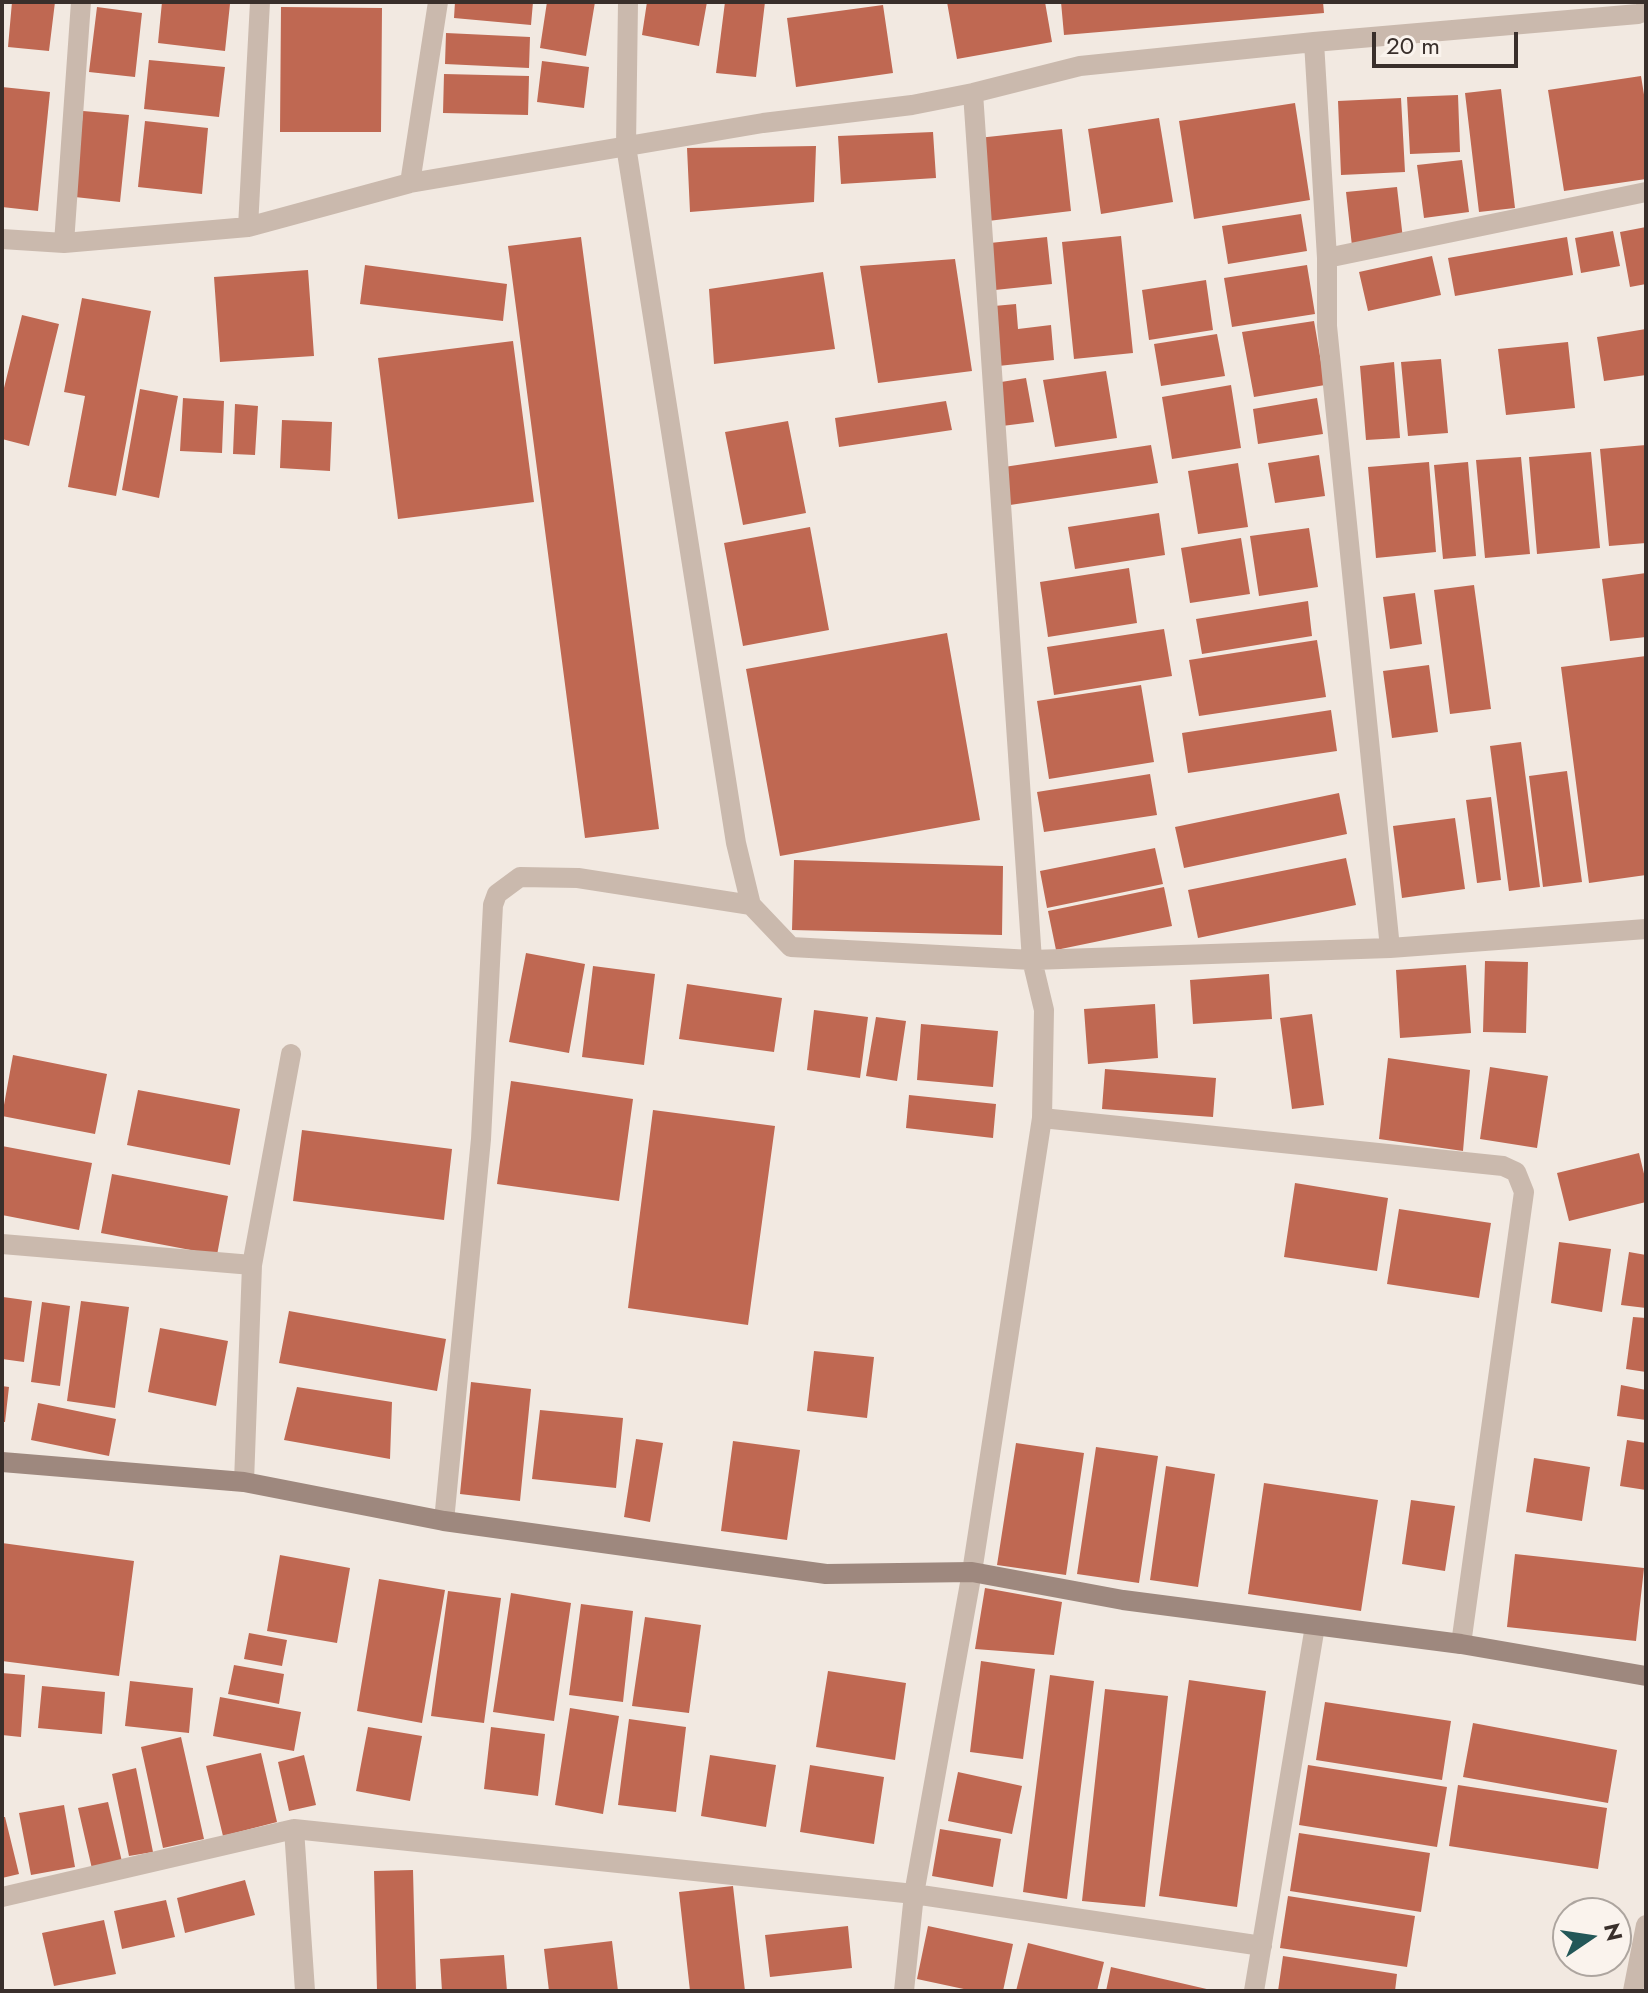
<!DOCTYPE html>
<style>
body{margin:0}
#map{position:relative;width:1648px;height:1993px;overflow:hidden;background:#f2e9e1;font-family:Jost,sans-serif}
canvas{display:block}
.frame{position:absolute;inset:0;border:4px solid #392f2b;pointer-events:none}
.north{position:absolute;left:1552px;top:1897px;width:80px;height:80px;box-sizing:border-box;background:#faf3ed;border:2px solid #ada59f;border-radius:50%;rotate:77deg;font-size:22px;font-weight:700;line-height:32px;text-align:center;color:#392f2b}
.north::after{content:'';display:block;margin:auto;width:28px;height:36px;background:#235758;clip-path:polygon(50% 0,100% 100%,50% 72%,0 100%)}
.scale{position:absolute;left:1372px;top:32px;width:146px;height:36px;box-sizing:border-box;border:4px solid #392f2b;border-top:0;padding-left:10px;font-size:24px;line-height:28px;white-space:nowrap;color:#392f2b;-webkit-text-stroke:6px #faf3ed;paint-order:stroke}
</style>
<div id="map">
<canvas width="1648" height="1993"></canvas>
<div class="frame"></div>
<div class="north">N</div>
<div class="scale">20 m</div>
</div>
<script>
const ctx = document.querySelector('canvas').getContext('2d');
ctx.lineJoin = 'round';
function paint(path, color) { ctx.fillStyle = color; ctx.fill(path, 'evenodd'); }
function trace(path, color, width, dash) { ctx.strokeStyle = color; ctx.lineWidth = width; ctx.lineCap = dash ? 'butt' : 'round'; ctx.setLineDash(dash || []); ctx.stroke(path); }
paint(new Path2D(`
 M12,2H55L49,51L8,47Z
 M162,2H212L230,4L225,51L158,43Z
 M455,2H533L531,25L454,18Z
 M547,2H595L586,56L540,48Z
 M647,2H707L699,46L642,35Z
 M725,2H765L756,77L716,73Z
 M947,2H1045L1052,42L957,59Z
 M1061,2H1323L1324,13L1064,35Z
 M883,5L893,73L796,87L787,18Z
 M97,7L142,13L135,77L89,72Z
 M281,7L382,8L381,132H280Z
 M446,33L530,37L529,68L445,64Z
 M149,60L225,67L219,117L144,109Z
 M542,61L589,67L584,108L537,102Z
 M444,74L529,76L528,115L443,113Z
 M1641,76L1646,107V179L1564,191L1548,90Z
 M2,87L50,92L38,211L2,207Z
 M1501,89L1515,208L1479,212L1465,93Z
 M1458,95L1460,152L1410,154L1407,97Z
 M1401,98L1405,172L1341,175L1338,101Z
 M1295,103L1310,200L1194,219L1179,121Z
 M83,111L129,115L120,202L75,197Z
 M1159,118L1173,202L1101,214L1088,129Z
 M145,121L208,128L202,194L138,187Z
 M1062,129L1071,211L988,221L978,138Z
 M933,132L936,178L841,184L838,136Z
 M816,146L814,202L690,212L687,148Z
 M1462,160L1469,212L1424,218L1417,165Z
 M1397,187L1403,239L1352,246L1346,192Z
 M1301,214L1307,251L1228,264L1222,226Z
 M1646,227V284L1630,287L1620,232Z
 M1613,231L1620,266L1581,273L1575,238Z
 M1121,236L1133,353L1074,359L1062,242Z
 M581,237L659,829L585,838L508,246Z
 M1047,237L1052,284L995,290L990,243Z
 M1567,237L1573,275L1455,296L1448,258Z
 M1432,256L1441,295L1368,311L1359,272Z
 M955,259L972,371L878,383L860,266Z
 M365,265L507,284L503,321L360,304Z
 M1307,265L1315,314L1232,327L1224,278Z
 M308,270L314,356L220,362L214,277Z
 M823,272L835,349L714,364L709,289Z
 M1206,280L1213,330L1149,340L1142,290Z
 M82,298L151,311L116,496L68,487L85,396L64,392Z
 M1016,304L1018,329L1051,325L1054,360L989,367L983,307Z
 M22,315L59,324L29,446L2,439V396Z
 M1314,321L1325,385L1254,397L1242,332Z
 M1646,329V375L1604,381L1597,337Z
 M1217,334L1225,376L1161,386L1154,344Z
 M513,341L534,502L398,519L378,358Z
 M1568,342L1575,408L1506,415L1498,349Z
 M1441,359L1448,433L1408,436L1401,362Z
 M1394,362L1400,438L1366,440L1360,366Z
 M1106,371L1117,438L1055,447L1043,380Z
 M1026,378L1034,422L1002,426L995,383Z
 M1231,385L1241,448L1172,459L1162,397Z
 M140,389L178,396L159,498L122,490Z
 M183,398L224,401L222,453L180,451Z
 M1317,398L1323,434L1258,444L1253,409Z
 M946,401L952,430L839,447L835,418Z
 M235,404L258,406L255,455L233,454Z
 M282,420L332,422L330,471L280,468Z
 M788,421L806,513L743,525L725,432Z
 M1151,445L1158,483L1010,505L1004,467Z
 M1646,445V543L1609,546L1600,449Z
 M1591,452L1600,548L1537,554L1529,457Z
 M1319,455L1325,496L1275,503L1268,463Z
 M1521,457L1530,554L1485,558L1476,460Z
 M1429,462L1436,552L1376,558L1368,467Z
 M1468,462L1476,556L1443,559L1434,465Z
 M1238,463L1248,527L1198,534L1188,471Z
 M1159,513L1165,555L1075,569L1068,527Z
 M810,527L829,630L743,646L724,543Z
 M1309,528L1318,587L1259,596L1250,536Z
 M1241,538L1250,594L1190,603L1181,548Z
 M1129,568L1137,623L1048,637L1040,582Z
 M1646,573V637L1610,641L1602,579Z
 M1474,585L1491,709L1450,714L1434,590Z
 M1415,593L1422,644L1390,649L1383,597Z
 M1308,601L1312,636L1202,654L1196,619Z
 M1164,629L1172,676L1054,695L1047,647Z
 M947,633L980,820L780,856L746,669Z
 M1317,640L1326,697L1199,716L1189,660Z
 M1646,656V875L1589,883L1561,667Z
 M1429,665L1438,732L1392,738L1383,671Z
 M1141,685L1154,762L1049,779L1037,701Z
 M1331,710L1337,751L1188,773L1182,733Z
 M1521,742L1540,887L1509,891L1490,746Z
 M1567,771L1582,882L1543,887L1529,776Z
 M1150,774L1157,815L1044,832L1037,792Z
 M1339,793L1347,834L1184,868L1175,827Z
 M1491,797L1501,880L1477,883L1466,800Z
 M1455,818L1465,889L1402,898L1393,826Z
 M1155,848L1163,884L1047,908L1040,871Z
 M1346,858L1356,905L1198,938L1188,890Z
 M794,860L1003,866L1002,935L792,930Z
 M1164,887L1172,926L1056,950L1048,911Z
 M526,953L585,964L569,1053L509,1042Z
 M1485,961L1528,962L1526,1033L1483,1032Z
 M1466,965L1471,1033L1400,1038L1396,970Z
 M593,966L655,974L644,1065L582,1057Z
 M1269,974L1272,1019L1193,1024L1190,980Z
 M687,984L782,998L774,1052L679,1039Z
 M1155,1004L1158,1058L1088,1064L1084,1009Z
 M814,1010L868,1017L860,1078L807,1070Z
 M1312,1014L1324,1105L1292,1109L1280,1018Z
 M876,1017L906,1021L897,1081L866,1076Z
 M921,1024L998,1031L993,1087L917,1080Z
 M13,1055L107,1074L95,1134L2,1116Z
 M1388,1058L1470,1070L1463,1151L1379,1139Z
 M1490,1067L1548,1076L1537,1148L1480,1139Z
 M1105,1069L1216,1078L1213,1117L1102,1109Z
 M511,1081L633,1099L619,1201L497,1184Z
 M138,1090L240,1109L230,1165L127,1145Z
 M909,1095L996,1104L993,1138L906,1128Z
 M653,1110L775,1126L748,1325L628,1308Z
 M302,1130L452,1149L444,1220L293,1201Z
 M2,1146L92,1163L79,1230L2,1215Z
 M1639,1153L1646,1182V1202L1569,1221L1557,1173Z
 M112,1174L228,1196L217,1255L101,1233Z
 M1295,1183L1388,1198L1377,1271L1284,1257Z
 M1399,1209L1491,1223L1479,1298L1387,1284Z
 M1559,1242L1611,1249L1602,1312L1551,1303Z
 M1629,1252L1646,1255V1308L1621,1305Z
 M3,1297L32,1301L24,1362L2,1359Z
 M81,1301L129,1307L115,1408L67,1401Z
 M42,1302L70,1306L60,1386L31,1382Z
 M289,1311L446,1339L437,1391L279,1363Z
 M1633,1317L1646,1318V1372L1626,1369Z
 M160,1328L228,1341L216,1406L148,1392Z
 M814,1351L874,1357L867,1418L807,1411Z
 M471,1382L531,1389L520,1501L460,1494Z
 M1621,1385L1646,1390V1420L1617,1416Z
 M2,1386L9,1387L5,1422H2Z
 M297,1387L392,1402L390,1459L284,1440Z
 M38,1403L116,1419L109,1456L31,1440Z
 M540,1410L623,1418L616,1488L532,1479Z
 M636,1439L663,1443L650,1522L624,1517Z
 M1627,1440L1646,1443V1490L1620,1486Z
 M733,1441L800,1450L787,1540L721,1531Z
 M1016,1443L1084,1453L1066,1575L997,1565Z
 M1096,1447L1158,1456L1139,1583L1077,1574Z
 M1534,1458L1590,1467L1582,1521L1526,1512Z
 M1166,1466L1215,1474L1198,1587L1150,1580Z
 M1264,1483L1378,1500L1361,1611L1248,1594Z
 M1411,1500L1455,1506L1445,1571L1402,1564Z
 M2,1543L134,1561L119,1676L2,1661Z
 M1515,1554L1644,1568L1636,1641L1507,1627Z
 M280,1555L350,1568L337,1643L267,1631Z
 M379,1579L445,1590L422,1723L357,1711Z
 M985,1588L1062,1602L1054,1655L975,1649Z
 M448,1591L501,1598L484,1723L431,1716Z
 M511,1593L571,1603L554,1721L493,1712Z
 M581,1604L633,1611L623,1702L569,1695Z
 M645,1617L701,1625L689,1713L632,1706Z
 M249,1633L287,1640L282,1666L244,1659Z
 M981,1661L1035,1669L1023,1759L970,1752Z
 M234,1665L284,1674L279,1704L228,1694Z
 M828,1671L906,1683L895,1760L816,1747Z
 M2,1673L25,1675L21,1737L2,1735Z
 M1050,1675L1094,1681L1067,1899L1023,1892Z
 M1189,1680L1266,1691L1237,1907L1159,1896Z
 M130,1681L193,1688L189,1733L125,1726Z
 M42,1686L105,1692L102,1734L38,1728Z
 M1105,1689L1168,1696L1145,1907L1082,1901Z
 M220,1697L301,1712L294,1751L213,1736Z
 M1325,1702L1451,1721L1442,1780L1316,1760Z
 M570,1708L619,1716L603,1814L555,1805Z
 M629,1719L686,1727L676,1812L618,1805Z
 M1473,1723L1617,1750L1608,1803L1463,1777Z
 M368,1727L422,1736L410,1801L356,1791Z
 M491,1727L545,1734L538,1796L484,1789Z
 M181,1737L204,1839L163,1848L141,1747Z
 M261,1753L277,1822L223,1836L206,1766Z
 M304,1755L316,1805L289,1811L278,1762Z
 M710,1755L776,1765L766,1827L701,1816Z
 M810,1765L884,1777L874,1844L800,1832Z
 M1308,1765L1447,1787L1437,1847L1299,1825Z
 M136,1768L153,1852L129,1856L112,1774Z
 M958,1772L1022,1786L1012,1834L948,1821Z
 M1458,1785L1607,1808L1598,1869L1449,1846Z
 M108,1802L123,1866L93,1873L78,1808Z
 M64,1805L75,1867L31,1875L19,1813Z
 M2,1817H5L19,1874L2,1878Z
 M940,1829L1001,1839L993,1887L932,1876Z
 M1299,1833L1430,1853L1421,1912L1290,1891Z
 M413,1870L416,1991H377L374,1871Z
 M245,1880L255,1915L185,1933L177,1898Z
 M733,1886L745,1991H690L679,1892Z
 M1288,1896L1415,1916L1407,1967L1280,1948Z
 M166,1900L175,1937L122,1949L114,1911Z
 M104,1920L116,1974L54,1986L42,1933Z
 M848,1926L852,1968L770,1977L765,1935Z
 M928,1926L1013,1944L1003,1991H973L917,1979Z
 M612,1941L618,1991H549L544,1949Z
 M1028,1943L1104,1962L1097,1991H1016Z
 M504,1955L507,1991H442L440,1959Z
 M1283,1956L1397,1974L1395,1991H1278Z
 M1111,1967L1211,1990V1991H1106Z`), '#bf6852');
trace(new Path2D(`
 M628,2L626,146L736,843L751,905L791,947L1032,960L1044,1010L1042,1118L972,1572L914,1894L904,1991
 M1314,42L1327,258V326L1390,948L1646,929
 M973,93L1032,960L1390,948
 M410,183L438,2
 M248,227L260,2
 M2,239L64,243L248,227L410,183L763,123L912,105L973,93L1080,66L1314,42L1638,14L1646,11
 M64,243L81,2
 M1327,258L1646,192
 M1042,1118L1503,1166L1516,1172L1524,1192L1461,1644
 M2,1244L252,1265
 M244,1482L252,1265L291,1054
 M444,1521L481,1139L493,905L497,894L520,877L578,878L751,905
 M294,1829L305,1991
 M2,1897L294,1829L914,1894L1262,1946
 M1254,1991L1315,1626
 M1633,1991L1646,1925`), '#cab9ad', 20);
trace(new Path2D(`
 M2,1462L244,1482L444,1521L826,1574L972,1572L1123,1600L1461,1644L1646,1676`), '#9e887e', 20);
</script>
